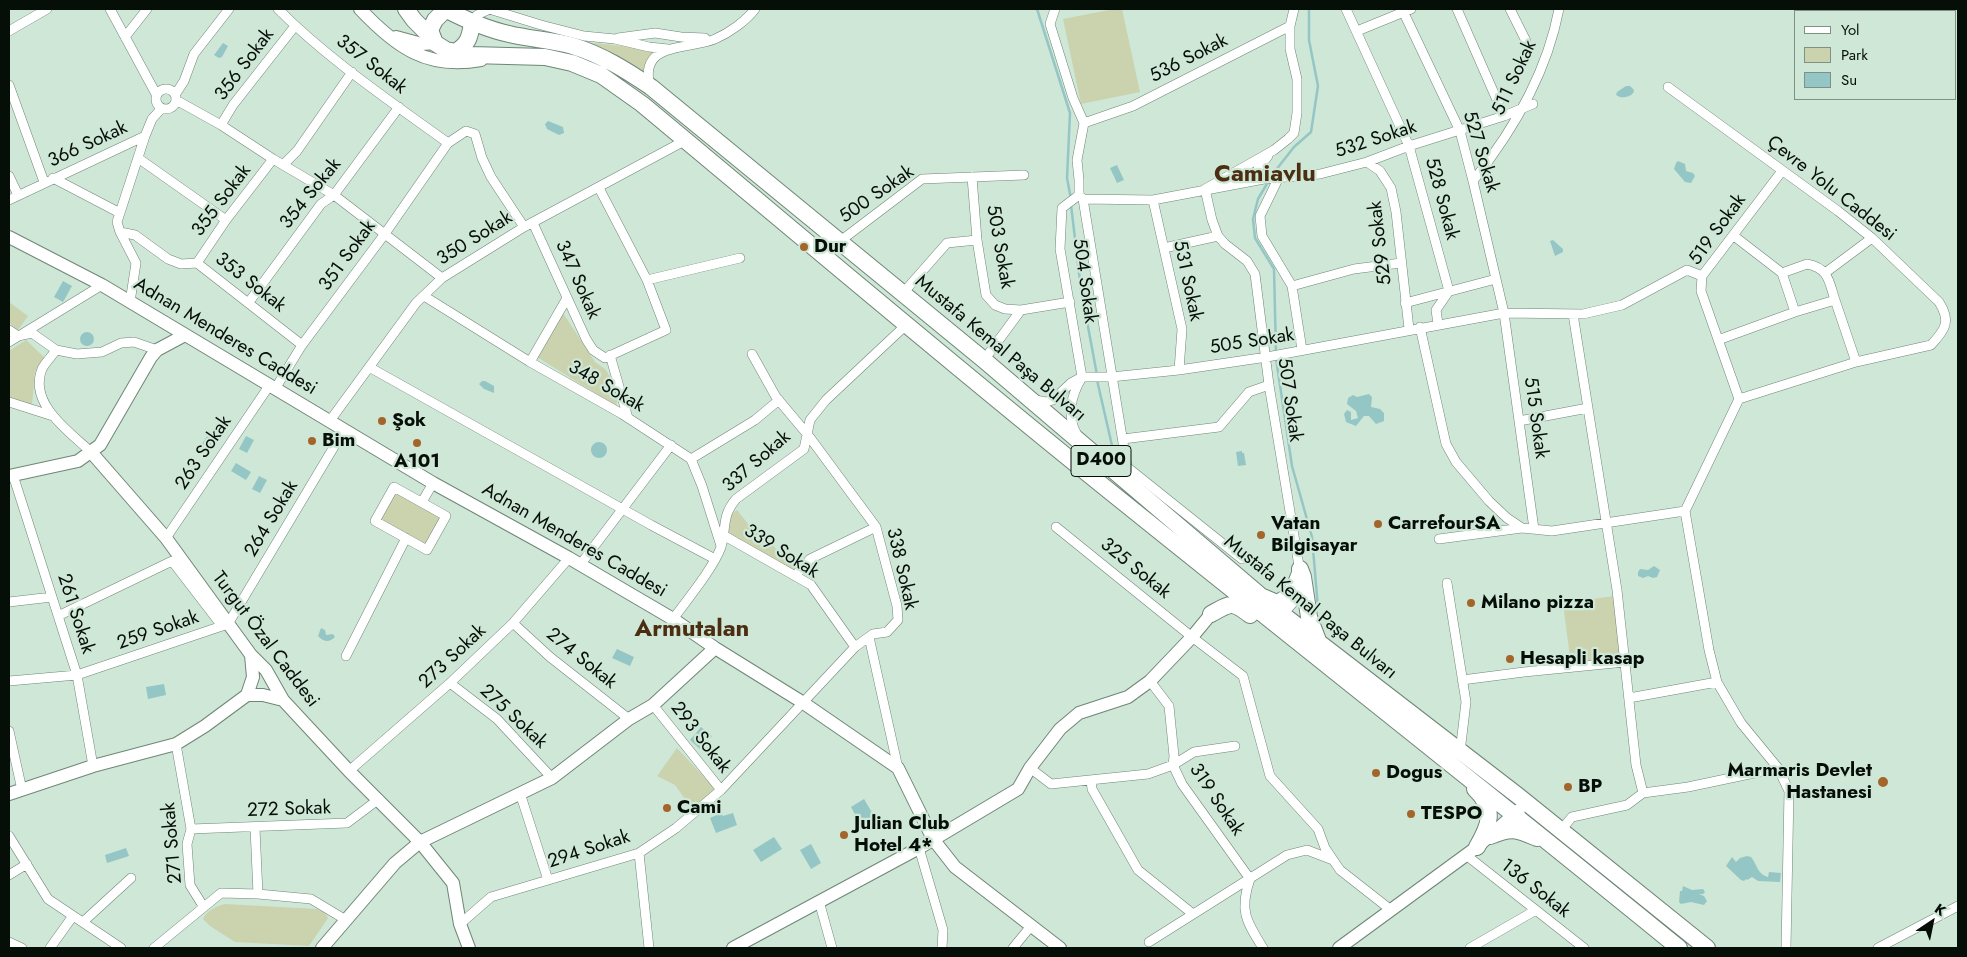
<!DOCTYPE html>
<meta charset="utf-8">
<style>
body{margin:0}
#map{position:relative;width:1967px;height:957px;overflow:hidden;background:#cfe7d7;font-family:Jost,sans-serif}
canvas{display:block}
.frame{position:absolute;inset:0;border:10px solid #060e08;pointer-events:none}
.legend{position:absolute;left:1794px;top:10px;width:162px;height:90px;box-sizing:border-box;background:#cfe7d7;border:1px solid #7f9084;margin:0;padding:6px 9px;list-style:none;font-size:15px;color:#060e08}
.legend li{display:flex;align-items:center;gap:10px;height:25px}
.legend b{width:25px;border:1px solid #7f9084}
.north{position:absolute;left:1907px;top:897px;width:50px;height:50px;-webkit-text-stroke:4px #cfe7d7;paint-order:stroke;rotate:34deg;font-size:14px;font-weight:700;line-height:20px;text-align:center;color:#060e08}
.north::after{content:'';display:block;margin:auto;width:18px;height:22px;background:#060e08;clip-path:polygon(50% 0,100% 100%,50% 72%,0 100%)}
</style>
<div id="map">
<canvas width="1967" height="957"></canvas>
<div class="frame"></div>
<ul class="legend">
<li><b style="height:6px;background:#fff"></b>Yol</li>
<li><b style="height:14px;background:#cad3ae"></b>Park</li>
<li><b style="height:14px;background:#94c6c5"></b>Su</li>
</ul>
<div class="north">K</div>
</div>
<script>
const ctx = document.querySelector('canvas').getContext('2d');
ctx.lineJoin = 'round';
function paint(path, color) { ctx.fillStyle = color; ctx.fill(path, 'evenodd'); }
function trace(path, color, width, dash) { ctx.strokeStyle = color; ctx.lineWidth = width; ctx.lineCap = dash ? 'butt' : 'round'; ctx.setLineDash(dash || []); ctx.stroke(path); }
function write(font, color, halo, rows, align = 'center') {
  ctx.font = font + ' Jost,sans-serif'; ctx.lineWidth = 4.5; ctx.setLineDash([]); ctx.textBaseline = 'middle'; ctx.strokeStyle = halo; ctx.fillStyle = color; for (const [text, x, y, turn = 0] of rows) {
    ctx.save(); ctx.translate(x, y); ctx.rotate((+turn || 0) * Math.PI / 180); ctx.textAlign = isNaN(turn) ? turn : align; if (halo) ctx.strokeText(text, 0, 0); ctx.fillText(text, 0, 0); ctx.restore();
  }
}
paint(new Path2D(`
 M1114,9H1122L1140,92L1081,104L1063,19Z
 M585,42L659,50L646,65L645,76Z
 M9,302L28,316L18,330L9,323Z
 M563,313L595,362L605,369L613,381L619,395L616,406L537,357Z
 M26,340L45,358L35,372L32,405L9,397V351Z
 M394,490L444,517L427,548L377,521Z
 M737,510L753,530L757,528L778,551L803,564L795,574L730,537L726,527L730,515Z
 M1614,596L1623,658L1571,665L1563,603Z
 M677,748L716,790L692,809L675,785L657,776Z
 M225,904L317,909L325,913L328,918L309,946L235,942L210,926L203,919C207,910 217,906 225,904Z`), '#cad3ae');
paint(new Path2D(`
 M223,43L228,46L222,57L219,58L214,55Z
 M1626,86H1630L1634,90C1634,96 1625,98 1620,97L1616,95L1617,92Z
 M548,121L563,127L564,133L559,135L547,129L545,124Z
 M1678,161L1685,164L1686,171L1693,173L1695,176L1691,183L1685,182L1674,169L1676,163Z
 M1117,165L1124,180L1117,183L1110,168Z
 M1553,240L1563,249V252L1555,256L1550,241Z
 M63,281L72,286L63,302L54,297Z
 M80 339a7 7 0 1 1 14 0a7 7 0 1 1-14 0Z
 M482,381H485L494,386V393L484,389L479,384Z
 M1369,394L1372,397L1371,407L1380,409L1384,413V421L1376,424L1369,416H1364L1356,426L1346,422L1344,414L1347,410L1351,412V420L1358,418L1356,411L1347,404L1348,398L1353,395L1357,397Z
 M207,436L217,440L213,448L202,444Z
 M246,436L254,440L247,453L239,449Z
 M591 450a8 8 0 1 1 16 0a8 8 0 1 1-16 0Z
 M1242,451V453H1244L1246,465L1238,466L1236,452Z
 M236,463L251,472L246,480L231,471Z
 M259,476L267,480L260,493L252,489Z
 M1654,566L1660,570L1657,577L1653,578L1648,576L1643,578L1638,576V572L1640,569L1648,570Z
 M321,628L325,630L326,635L333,634L335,637C329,643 324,642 318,636Z
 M617,649L634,657L630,666L612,658Z
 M164,684L166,695L148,699L146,687Z
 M701,727L712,736L700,749L690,740Z
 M864,799L874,816L860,824L851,807Z
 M721,813L723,816L733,813L737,825L716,833L710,818Z
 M774,837L782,849L761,862L753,850Z
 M811,844L821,863L811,869L800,850Z
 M126,848L129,856L107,863L105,855Z
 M1747,856L1751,857C1757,864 1757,874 1768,877L1769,872L1781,873L1780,882L1758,881L1752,877L1747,880L1746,879L1744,881L1741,880L1726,866L1732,857L1736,862L1740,858Z
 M1683,886L1692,890L1703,889L1705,892L1703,894H1699L1704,896L1707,901L1704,905L1691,902L1681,904L1679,902L1680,891H1682Z`), '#94c6c5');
trace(new Path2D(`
 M1037,9L1070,113L1067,178L1071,199
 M1272,175L1294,147L1311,132L1318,86L1309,40V9
 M1268,182L1258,199L1253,219L1255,238L1274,269L1276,353
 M1071,205L1081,289L1097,375
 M1276,358L1292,466L1312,537L1318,608
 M1097,380L1113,450`), '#94c6c5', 2.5);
const street = new Path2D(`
 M110,9L156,94
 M278,9C329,60 390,101 448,143
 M489,9L541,25L584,36L615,39L649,47L668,49
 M1055,9L1050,24L1073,98L1084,123L1077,160L1079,180V195
 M1346,9L1409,146L1449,291L1436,310L1438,324
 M1402,9L1460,131L1473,181L1504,313L1534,529
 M1457,9L1504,116
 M1510,9L1526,41
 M472,23L477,15L490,9
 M1290,26V49L1297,79V113L1294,133L1288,139L1274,150L1205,189L1212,220L1218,236L1225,244L1247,261L1255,274L1269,385L1300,572
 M9,31L47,9
 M1357,31L1411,9
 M125,37L147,9
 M618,38L655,33L681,37L705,38
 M9,85L44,182
 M650,86C638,41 690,50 715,39C729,33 746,21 755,9
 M1668,87L1838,211L1872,238L1939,302C1951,321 1946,329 1931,345L1856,362L1739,399
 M156 99a10 10 0 1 1 20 0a10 10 0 1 1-20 0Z
 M175,95L184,81L194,54L229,9
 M176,100L221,125L273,159L334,195L442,278
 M1084,123L1133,106L1290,26L1294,9
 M221,125L233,105L295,26
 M138,158L226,220
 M1367,162L1380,171L1391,188L1396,212L1409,329
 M284,164L297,151L352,72
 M9,176L18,195
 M972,177L977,240L986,295L995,305L1005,309L1021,310L1070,302
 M1279,177L1260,216L1262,236L1292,286L1302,350
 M53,178L120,213
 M1264,179L1258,175V169L1268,156
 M1473,181C1513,131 1547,72 1559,9
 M1079,195L1083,199L1153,200L1264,179L1320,174L1367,162L1409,146L1504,116L1533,104
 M1079,195L1062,208L1060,249L1082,377
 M1083,199L1127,467L1242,559
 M9,200L145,136
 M1153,200L1182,329L1179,370
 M533,223L586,339L593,350L605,358L666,330L647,280L599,188
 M120,232L135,235L168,259L181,264L197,263L302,345
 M1734,236L1782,273
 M839,242L922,179L1024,175
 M1164,248L1218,236
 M197,263L226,220L273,159
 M1807,264C1829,268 1829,282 1835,300L1795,312L1782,273Z
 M1825,273L1872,238
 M647,280L740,258
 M1292,286L1354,269L1401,263
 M903,293L947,243L977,240
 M424,296L530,362L622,414L691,459L702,486L721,546
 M1835,300L1856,362
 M130,302L136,263L120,232L117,222L145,136L152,119L161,109
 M249,302L321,204L334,195L399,107
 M1405,303L1496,279
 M1573,314L1617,590L1636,765L1643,793
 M1420,327L1446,444L1456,462L1489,501L1507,518L1522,528L1552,531L1685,511
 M9,330L18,336L32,333L56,350L77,354L102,352L121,343L134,342L157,350
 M1718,340L1795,312
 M9,342L102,285
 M56,350C52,356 45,363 42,369C28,404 70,432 91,452
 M610,355L628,418
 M984,360L1021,310
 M530,362L567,298
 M369,367L651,525L715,559
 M275,389L302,345L384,235L448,143L466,131L475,134L482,158L491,177L524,227
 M1739,399L1685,511L1709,650L1717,682L1741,723L1778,768L1789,791L1786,948
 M1739,399L1701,291L1702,276L1782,171
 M1035,400L1046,402L1053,400L1071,383L1082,377H1111L1179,370L1267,357L1504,313L1583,314L1622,305L1687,270L1702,276
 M9,402L53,416
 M1519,421L1588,408
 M329,422L416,303L442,278L524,227L686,140
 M1077,435C1066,415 1071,396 1082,377
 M1123,439L1219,427L1249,392L1269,385
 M691,459L755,420L779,400
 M13,475L77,675L93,766
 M394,487L446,516L427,550L375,521Z
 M422,502L433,483
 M1056,527L1192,637L1243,676L1270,776L1318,829L1325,848L1340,870L1391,910
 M723,535L811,585L855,647
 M166,538L269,386
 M1439,539L1522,528
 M580,565L671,445
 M795,576L810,559L876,527
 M1447,583L1466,702L1460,752
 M9,602L52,597
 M58,616L172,561L222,626
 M1281,616L1292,604L1297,592
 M673,619C687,600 714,567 721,547C727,527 721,517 736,499L804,449L810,420L826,400L906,325
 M513,623L550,657L629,719
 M869,637L898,768
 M346,656L406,538
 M1462,680L1524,672L1625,662
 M9,681L77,675L228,624L344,430
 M1150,681L1169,706L1174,756L1173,765L1182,784L1250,879C1239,910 1246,921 1263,948
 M450,683L497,719L552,778
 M1629,698L1717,682
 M653,705L721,790
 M9,731L22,790
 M176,744L191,829L187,844L190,885L203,906
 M1030,768L1051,784L1148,774L1173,765L1194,752L1235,746
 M349,771L450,683L513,623L569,558
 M1091,780L1092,789L1138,870L1193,914
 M520,793L548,880
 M255,828L258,894
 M191,829L347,823L379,799
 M1561,830L1572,817L1627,805L1643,793L1688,787L1778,768
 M9,836L48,899L121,948
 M919,848L943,930L942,948
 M639,853L649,948
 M1466,855L1584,948
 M9,875L27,864
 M819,901L832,948
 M83,922L131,878
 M460,924L491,897L639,853L676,828L721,790L855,647L873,634L887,632L898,620L897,606L876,527L808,435L776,397L752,354
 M9,942L22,948
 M1149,942L1287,855L1307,850L1333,860
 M50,948L73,916
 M154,948L221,893L258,894L311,899L346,920
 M1013,948L1031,926
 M1470,948L1536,910
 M1878,948L1958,906`);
const secondary = new Path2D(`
 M360,9C396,47 427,70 481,60
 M396,37L422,44L435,43
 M9,237L102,285L433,483L569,558L673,619L715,648L802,702L898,768L933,839L955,867L1060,948
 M91,452L166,538L251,655L266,670L283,700L349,771L420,842L453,883L460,924L469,948
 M9,476L78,461L100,445L151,357L157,350L185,335
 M247,695L253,677L251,655
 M247,695H263L283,700
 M9,794L93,766L176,744L205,726L247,695
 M322,948L395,863L420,842L552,778L629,719L653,705L715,648
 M733,948L919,848L1018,789L1030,768L1060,729L1079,713L1128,697L1150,681L1192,637L1211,614
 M1339,948L1477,847L1519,810`);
const highway = new Path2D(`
 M406,9L414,20L431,37
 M445,9C466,20 486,29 509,34C530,39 552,40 573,46C602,55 626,70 651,87L984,360L1282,614L1517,795L1707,948
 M446,9L435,20L430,30L435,43L446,50L471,55L545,57L572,63L601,75L642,104C790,227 937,352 1087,473C1284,632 1483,788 1679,948
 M455,52C468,45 470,37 472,23
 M1300,569L1303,577L1309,617L1319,643
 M1263,597L1277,603C1291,597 1295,587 1300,573
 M1211,614C1231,603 1232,601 1250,615
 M1475,789C1496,809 1490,825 1477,847
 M1490,836C1512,827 1516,829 1537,838`);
trace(street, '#6f8677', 10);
trace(secondary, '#6f8677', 14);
trace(highway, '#6f8677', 18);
trace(street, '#fff', 9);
trace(secondary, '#fff', 12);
trace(highway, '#fff', 16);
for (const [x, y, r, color] of [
 [804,247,5,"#a3652a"],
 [382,421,5,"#a3652a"],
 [312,441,5,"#a3652a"],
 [417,443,5,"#a3652a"],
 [1378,524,5,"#a3652a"],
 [1261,535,5,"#a3652a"],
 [1471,603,5,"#a3652a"],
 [1510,659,5,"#a3652a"],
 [1376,773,5,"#a3652a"],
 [1883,782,6,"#a3652a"],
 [1568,787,5,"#a3652a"],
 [667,808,5,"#a3652a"],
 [1411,814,5,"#a3652a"],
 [844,835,5,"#a3652a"]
]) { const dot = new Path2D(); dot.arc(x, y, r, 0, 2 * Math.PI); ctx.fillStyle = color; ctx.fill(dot); trace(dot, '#cfe7d7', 2); }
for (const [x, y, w] of [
 [1101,461,60]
]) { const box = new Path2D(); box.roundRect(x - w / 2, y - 15.5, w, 31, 4); ctx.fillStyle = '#cfe7d7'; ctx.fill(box); trace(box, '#060e08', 1); }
write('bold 18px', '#060e08', null, [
 ["D400",1101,461]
]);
write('19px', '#060e08', '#cfe7d7', [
 ["536 Sokak",1189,59,-27],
 ["356 Sokak",245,65,-53],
 ["357 Sokak",371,65,38],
 ["511 Sokak",1515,78,-65],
 ["532 Sokak",1376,140,-18],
 ["366 Sokak",88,145,-25],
 ["527 Sokak",1480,152,73],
 ["Çevre Yolu Caddesi",1831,189,38],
 ["354 Sokak",311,194,-51],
 ["500 Sokak",877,195,-35],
 ["528 Sokak",1441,199,75],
 ["355 Sokak",222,201,-53],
 ["519 Sokak",1718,230,-54],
 ["350 Sokak",475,239,-32],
 ["529 Sokak",1381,243,-97],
 ["503 Sokak",999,247,80],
 ["351 Sokak",348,256,-54],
 ["347 Sokak",577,280,66],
 ["504 Sokak",1084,281,82],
 ["531 Sokak",1187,281,78],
 ["353 Sokak",250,283,38],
 ["Adnan Menderes Caddesi",225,337,31],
 ["505 Sokak",1252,342,-9],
 ["Mustafa Kemal Paşa Bulvarı",1000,349,40],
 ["348 Sokak",606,387,30],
 ["507 Sokak",1289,400,82],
 ["515 Sokak",1535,418,82],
 ["263 Sokak",204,453,-56],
 ["337 Sokak",757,462,-41],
 ["264 Sokak",272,519,-59],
 ["Adnan Menderes Caddesi",574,541,30],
 ["339 Sokak",781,552,32],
 ["338 Sokak",901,569,77],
 ["325 Sokak",1135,569,39],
 ["Mustafa Kemal Paşa Bulvarı",1310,608,39],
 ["261 Sokak",75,614,72],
 ["259 Sokak",158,631,-19],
 ["Turgut Özal Caddesi",265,640,53],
 ["273 Sokak",453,657,-43],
 ["274 Sokak",581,659,39],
 ["275 Sokak",513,717,43],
 ["293 Sokak",700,738,52],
 ["319 Sokak",1216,800,56],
 ["272 Sokak",289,810,-2],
 ["271 Sokak",173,843,-95],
 ["294 Sokak",589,850,-18],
 ["136 Sokak",1535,889,38]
]);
write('bold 19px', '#060e08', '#cfe7d7', [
 ["Dur",814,247],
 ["Şok",392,421],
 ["Bim",322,441],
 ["A101",417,462,"center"],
 ["Vatan",1271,524],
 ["Bilgisayar",1271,546],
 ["CarrefourSA",1388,524],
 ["Milano pizza",1481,603],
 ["Hesapli kasap",1520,659],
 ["Marmaris Devlet",1872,771,"right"],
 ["Hastanesi",1872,793,"right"],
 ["Dogus",1386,773],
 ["BP",1578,787],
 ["Cami",677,808],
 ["TESPO",1421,814],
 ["Julian Club",854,824],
 ["Hotel 4*",854,846]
], 'left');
write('bold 24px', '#4b2d11', '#cfe7d7', [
 ["Camiavlu",1265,175],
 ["Armutalan",692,630]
]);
</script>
